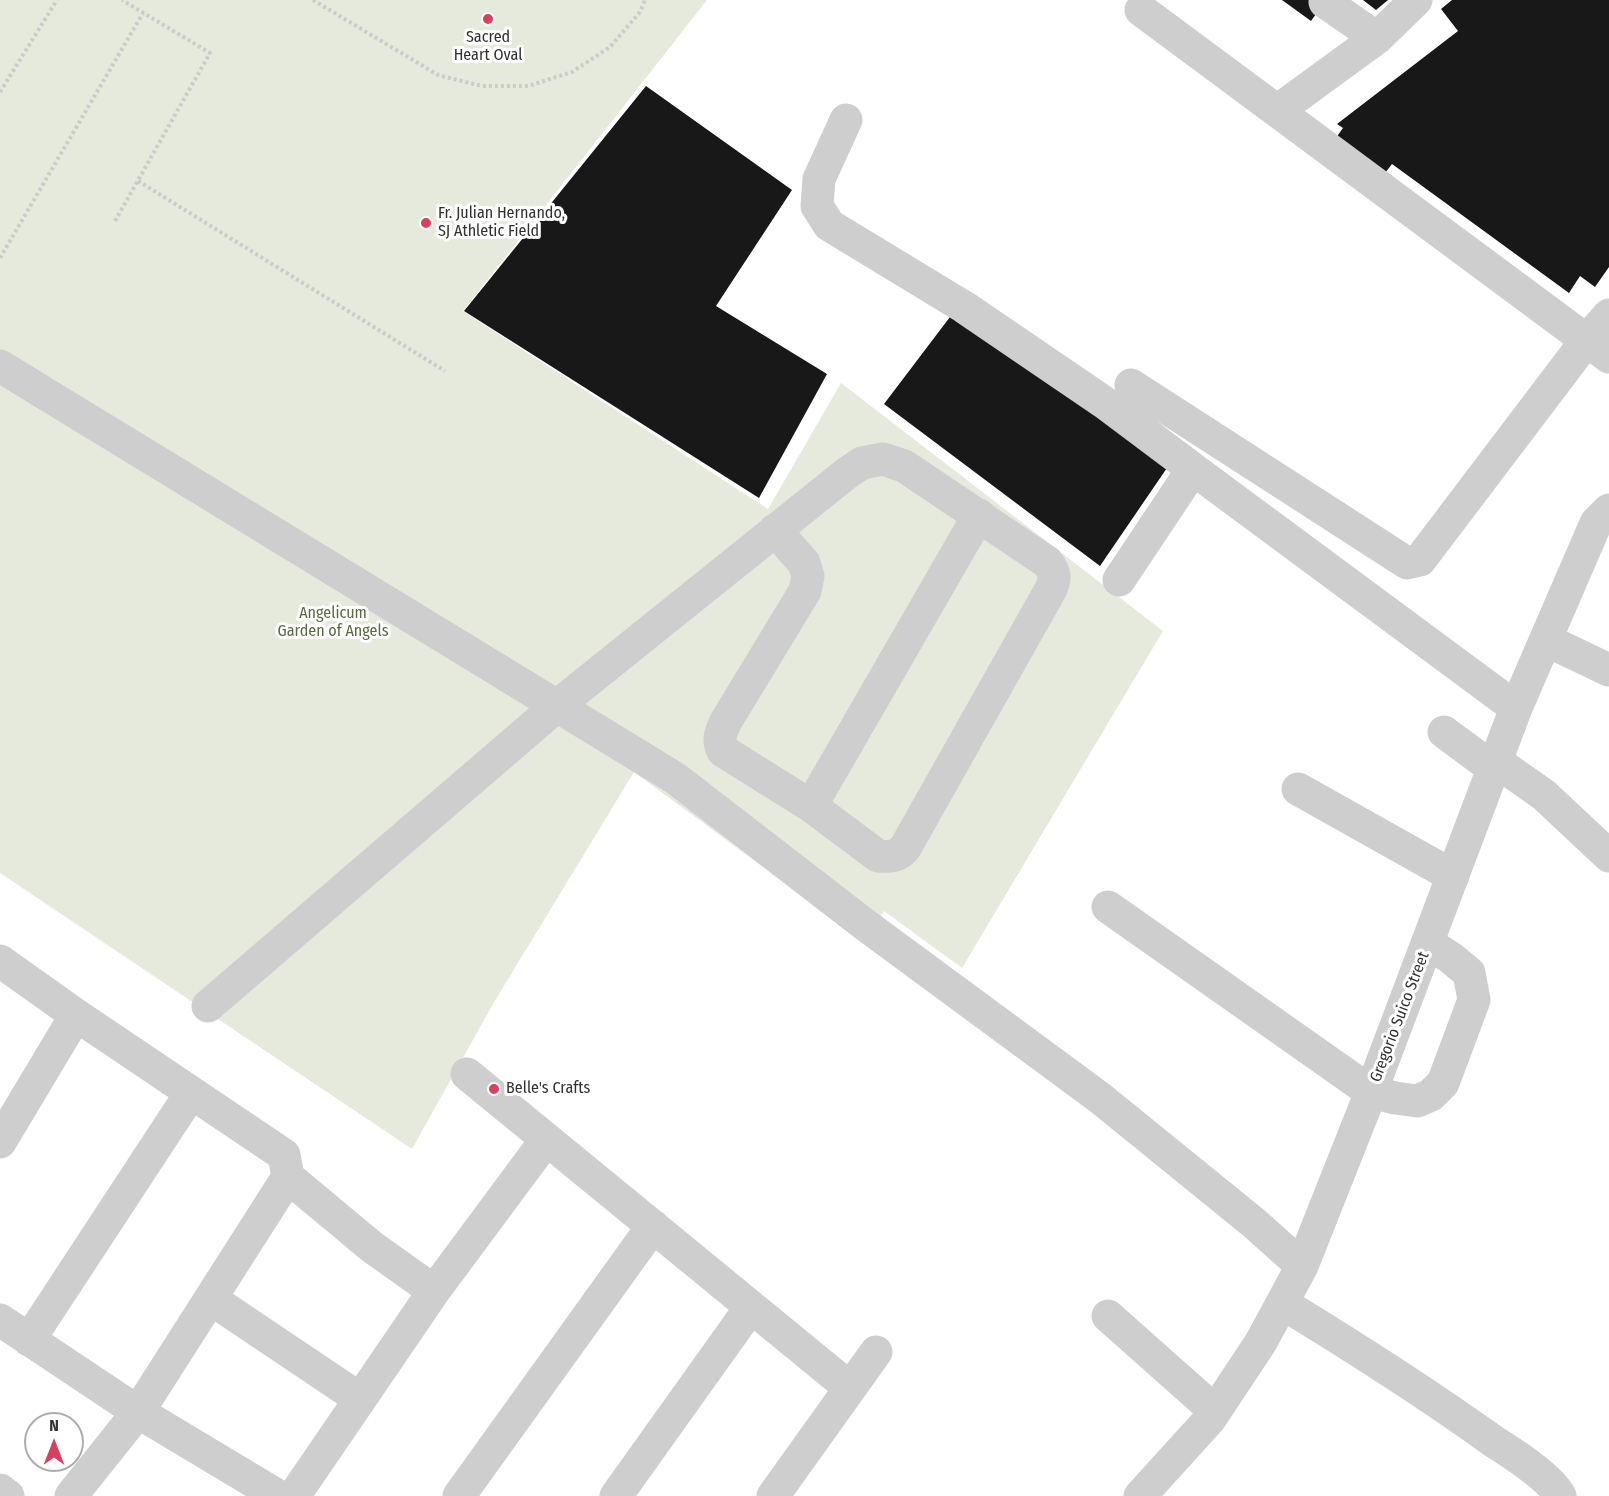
<!DOCTYPE html>
<style>
body{margin:0}
#map{position:relative;width:1609px;height:1496px;overflow:hidden;background:#fff;font-family:"Fira Sans Condensed",sans-serif}
canvas{display:block}
.north{position:absolute;left:24px;top:1412px;width:60px;height:60px;box-sizing:border-box;background:#fff;border:2px solid #adadad;border-radius:50%;rotate:0deg;font-size:16px;font-weight:700;line-height:24px;text-align:center;color:#313131}
.north::after{content:'';display:block;margin:auto;width:21px;height:27px;background:#db3f5e;clip-path:polygon(50% 0,100% 100%,50% 72%,0 100%)}
</style>
<div id="map">
<canvas width="1609" height="1496"></canvas>
<div class="north">N</div>
</div>
<script>
const ctx = document.querySelector('canvas').getContext('2d');
ctx.lineJoin = 'round';
function paint(path, color) { ctx.fillStyle = color; ctx.fill(path, 'evenodd'); }
function trace(path, color, width, dash) { ctx.strokeStyle = color; ctx.lineWidth = width; ctx.lineCap = dash ? 'butt' : 'round'; ctx.setLineDash(dash || []); ctx.stroke(path); }
function write(font, color, halo, rows, align = 'center') {
  ctx.font = font + ' "Fira Sans Condensed",sans-serif'; ctx.lineWidth = 6; ctx.setLineDash([]); ctx.textBaseline = 'middle'; ctx.strokeStyle = halo; ctx.fillStyle = color; for (const [text, x, y, turn = 0] of rows) {
    ctx.save(); ctx.translate(x, y); ctx.rotate((+turn || 0) * Math.PI / 180); ctx.textAlign = isNaN(turn) ? turn : align; if (halo) ctx.strokeText(text, 0, 0); ctx.fillText(text, 0, 0); ctx.restore();
  }
}
paint(new Path2D(`
 M0,0H707L463,311L768,509L841,383L1163,631L962,968L884,911L865,942L634,772L493,1004L412,1149L0,873Z`), '#e5eadd');
paint(new Path2D(`
 M1282,0H1326L1311,21Z
 M1363,0H1388L1376,10Z
 M1452,0H1609V267L1595,287L1580,276L1569,293L1392,164L1379,181L1330,146L1343,128L1337,124L1458,31L1441,9Z
 M646,86L792,190L716,306L827,374L759,498L464,311Z
 M953,313L1169,465L1100,566L884,404Z`), '#181818');
trace(new Path2D(`
 M313,0L438,75L482,86H528L572,72L610,47L640,12L645,0
 M0,92L57,0
 M138,181L445,371
 M115,221L210,53L122,0
 M0,258L143,13`), '#cbcbcb', 4, [3, 3]);
trace(new Path2D(`
 M1325,2L1377,38
 M1141,10L1609,357
 M1277,111L1377,38L1416,0
 M846,120L819,179L817,206L829,225L964,307L1105,403L1193,469
 M0,366L675,778L864,924L1100,1098L1254,1223L1302,1266
 M1131,385L1407,563L1420,560L1586,341L1609,315
 M1119,580L1193,469L1516,708
 M1546,640L1609,670
 M1444,732L1494,769
 M1497,762L1544,795L1609,856
 M1298,789L1453,876
 M811,806L979,515
 M1108,907L1371,1092L1395,1098L1417,1101L1431,1095L1443,1083L1474,1000L1469,973L1451,958L1428,943
 M0,961L76,1015L284,1155L288,1177L372,1247L434,1291
 M208,1006L558,705L847,473L862,463L883,459L904,466L1047,562C1055,572 1056,577 1051,589L905,848C897,857 890,857 878,856L811,806L723,751C717,739 721,732 726,721L805,591L808,576L804,563L775,530
 M467,1074L850,1388
 M0,1142L76,1015
 M211,1299L360,1399
 M1282,1303C1354,1347 1425,1392 1493,1441C1512,1453 1550,1477 1560,1496
 M1108,1316L1215,1411
 M0,1320L138,1412L278,1496
 M29,1340L191,1093
 M0,1490L8,1496
 M71,1496L138,1412L288,1177
 M294,1496L434,1291L546,1140
 M459,1496L653,1226
 M616,1496L751,1307
 M773,1496L876,1352
 M1140,1496L1210,1419L1261,1342L1302,1266L1371,1092L1516,708L1596,523L1609,510`), '#cecece', 33);
for (const [x, y, r, color] of [
 [488,19,6,"#db3f5e"],
 [426,223,6,"#db3f5e"],
 [494,1089,6,"#db3f5e"]
]) { const dot = new Path2D(); dot.arc(x, y, r, 0, 2 * Math.PI); ctx.fillStyle = color; ctx.fill(dot); trace(dot, '#fff', 2); }
write('16px', '#313131', '#fff', [
 ["Sacred",488,38,"center"],
 ["Heart Oval",488,56,"center"],
 ["Fr. Julian Hernando,",438,214],
 ["SJ Athletic Field",438,232],
 ["Belle's Crafts",506,1089]
], 'left');
write('16px', '#596a40', '#fff', [
 ["Angelicum",333,614],
 ["Garden of Angels",333,632]
]);
write('16px', '#313131', '#fff', [
 ["Gregorio Suico Street",1400,1017,-69]
]);
</script>
